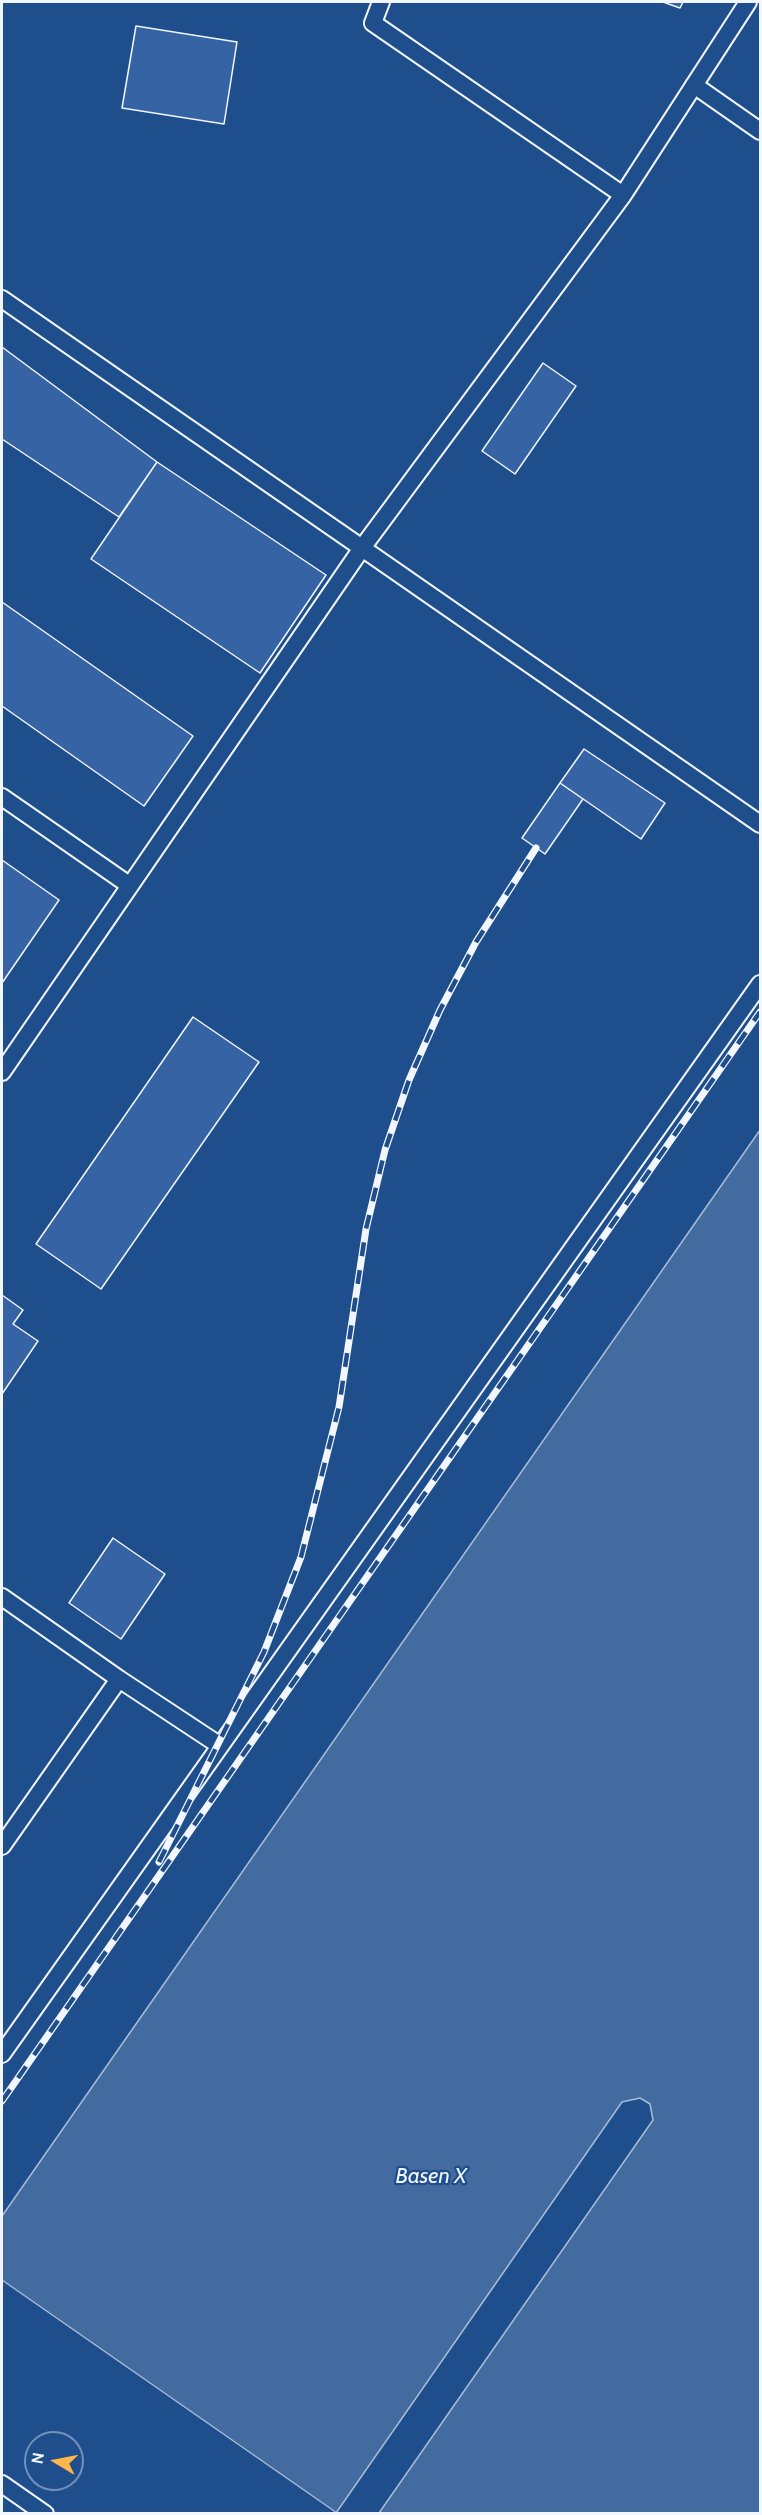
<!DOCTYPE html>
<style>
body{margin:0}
#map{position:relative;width:762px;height:2515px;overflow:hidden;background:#1f4e8c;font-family:Cabin,sans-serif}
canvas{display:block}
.frame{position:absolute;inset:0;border:3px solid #f2f6ff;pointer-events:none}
.north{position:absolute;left:24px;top:2431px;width:60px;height:60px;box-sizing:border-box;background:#1f4e8c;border:2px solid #7391ba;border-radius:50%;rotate:280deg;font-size:16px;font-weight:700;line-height:24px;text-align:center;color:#f2f6ff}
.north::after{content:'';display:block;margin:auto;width:21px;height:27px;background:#ffb74d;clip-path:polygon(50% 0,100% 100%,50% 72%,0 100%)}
</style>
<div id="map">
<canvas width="762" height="2515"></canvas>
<div class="frame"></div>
<div class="north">N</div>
</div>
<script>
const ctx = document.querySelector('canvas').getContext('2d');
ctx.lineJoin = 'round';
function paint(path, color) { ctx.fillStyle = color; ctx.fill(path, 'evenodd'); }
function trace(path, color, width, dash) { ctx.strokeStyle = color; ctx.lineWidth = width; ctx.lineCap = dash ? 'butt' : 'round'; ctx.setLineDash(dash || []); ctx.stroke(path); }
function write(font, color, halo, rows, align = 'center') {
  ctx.font = font + ' Cabin,sans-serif'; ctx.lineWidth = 4.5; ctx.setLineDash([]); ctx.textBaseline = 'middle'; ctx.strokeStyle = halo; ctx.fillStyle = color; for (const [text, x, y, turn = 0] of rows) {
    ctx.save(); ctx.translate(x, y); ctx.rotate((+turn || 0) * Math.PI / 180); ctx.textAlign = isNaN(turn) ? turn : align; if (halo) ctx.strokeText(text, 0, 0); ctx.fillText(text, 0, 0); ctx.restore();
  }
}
const water = new Path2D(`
 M760,1130V2513H337L2,2280V2216Z`);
paint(water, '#446ba0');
trace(water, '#a8bbd7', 1.5);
const pier = new Path2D(`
 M640,2098L650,2104L653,2120L379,2513H336L622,2102Z`);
paint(pier, '#1f4e8c');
trace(pier, '#a8bbd7', 1.5);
const building = new Path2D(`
 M663,2H683L680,8Z
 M136,26L237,42L224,124L122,108Z
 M2,347L157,462L119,517L2,439Z
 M543,363L576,386L515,474L482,451Z
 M157,462L326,575L260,673L91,559Z
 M2,602L193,736L144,806L2,706Z
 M584,749L665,803L641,839L560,783Z
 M560,783L583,799L545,854L522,838Z
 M2,860L59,900L2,983Z
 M193,1017L259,1062L101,1289L36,1244Z
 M2,1295L23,1310L13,1324L38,1341L2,1394Z
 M113,1538L165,1574L121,1639L69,1603Z`);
paint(building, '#3563a3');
trace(building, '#f2f6ff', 1.5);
const lane = new Path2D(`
 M381,2L373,23L623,195
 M748,2L623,195L362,548L760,824
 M694,85L760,131
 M2,299L362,548L2,1072
 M2,797L129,885
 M2,1597L119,1679L2,1846
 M119,1679L219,1745
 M2,2054L760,984
 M2,2484L45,2514`);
trace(lane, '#f2f6ff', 20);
trace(lane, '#1f4e8c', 16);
const rail = new Path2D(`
 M159,1862L264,1652L301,1557L339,1407L366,1229L385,1150L409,1080L440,1010L476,942L536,848
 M2,2101L760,1012`);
trace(rail, '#f2f6ff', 7);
trace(rail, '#1f4e8c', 4.5, [14]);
write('italic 22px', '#f2f6ff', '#1f4e8c', [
 ["Basen X",431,2177]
]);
</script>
